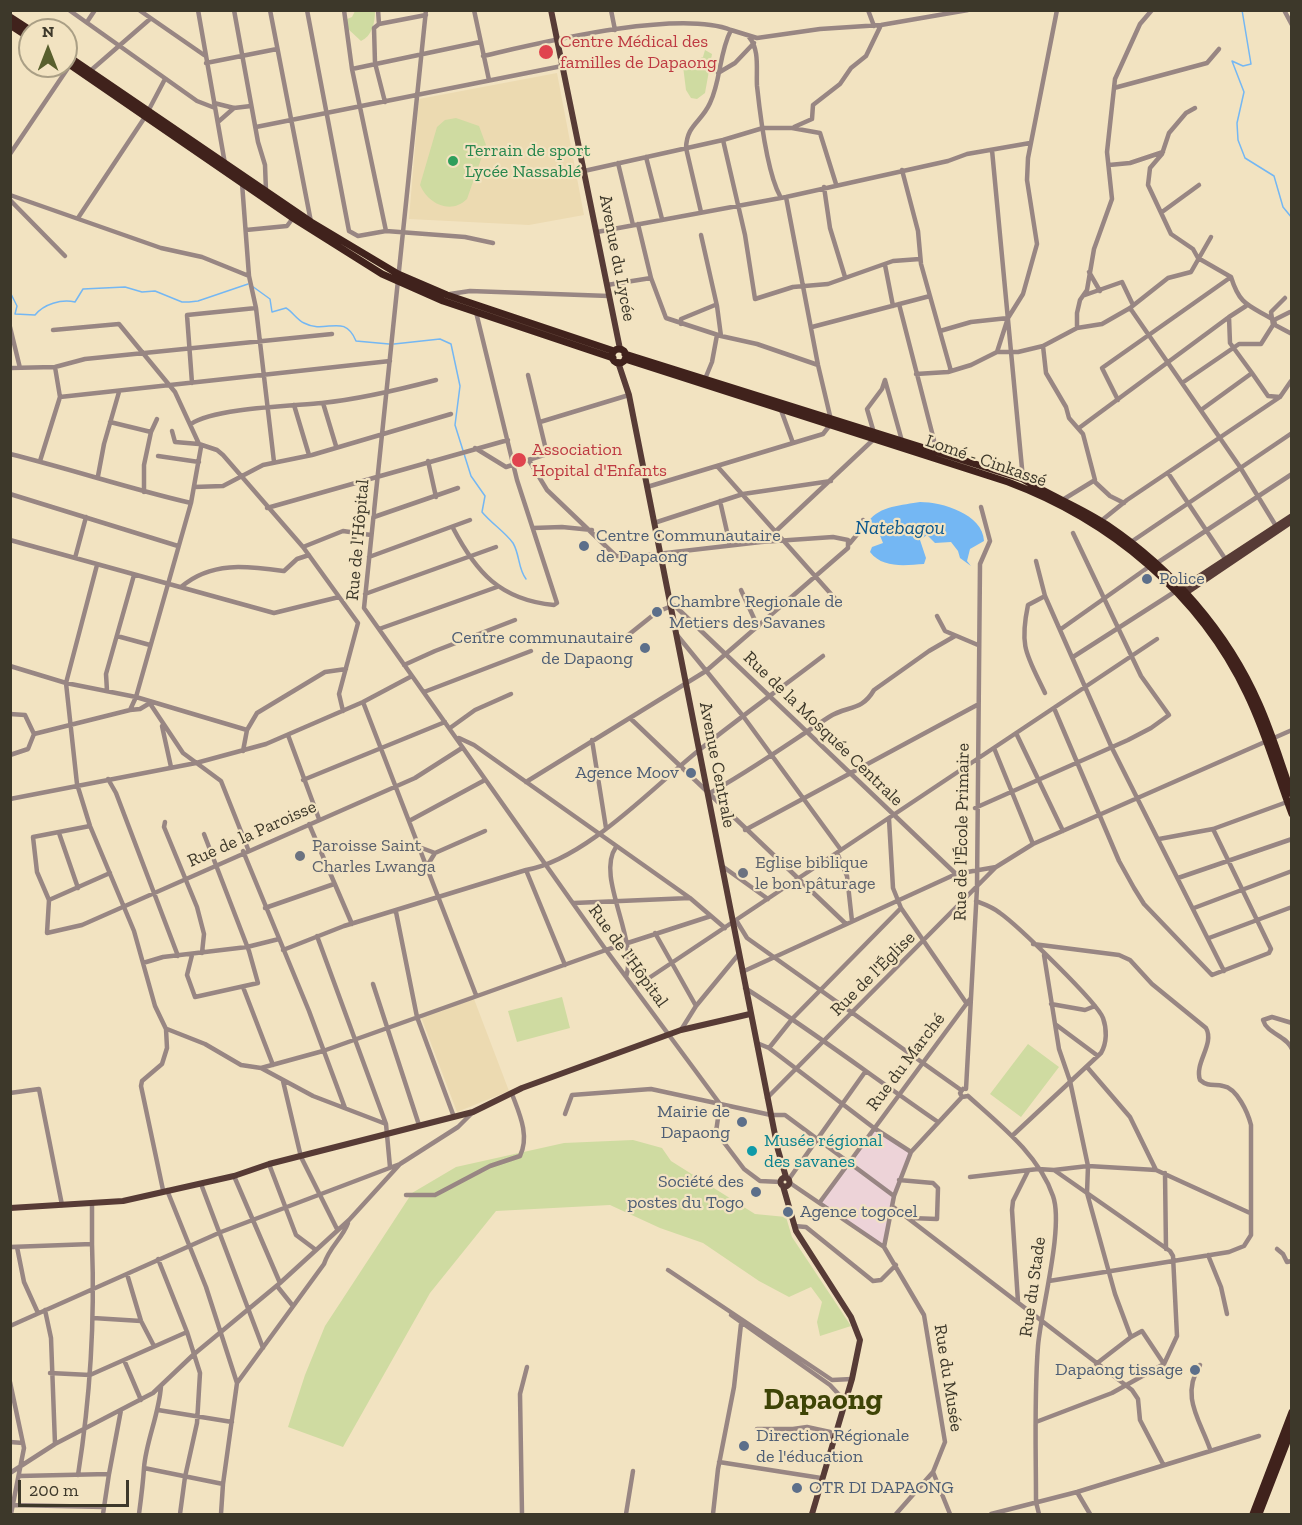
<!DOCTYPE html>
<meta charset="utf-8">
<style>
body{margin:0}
#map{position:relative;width:1302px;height:1525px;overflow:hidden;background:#f2e3c1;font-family:"Zilla Slab",serif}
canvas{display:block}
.frame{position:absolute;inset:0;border:12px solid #3d382a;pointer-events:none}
.north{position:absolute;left:18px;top:18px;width:60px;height:60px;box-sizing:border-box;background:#f2e3c1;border:2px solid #aa9f85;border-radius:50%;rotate:0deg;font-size:16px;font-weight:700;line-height:24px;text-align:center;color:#3d382a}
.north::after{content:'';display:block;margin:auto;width:21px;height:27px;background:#585f2d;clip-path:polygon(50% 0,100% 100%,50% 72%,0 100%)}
.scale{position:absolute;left:18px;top:1480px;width:111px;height:27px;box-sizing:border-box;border:3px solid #3d382a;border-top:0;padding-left:8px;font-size:18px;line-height:21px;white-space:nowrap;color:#3d382a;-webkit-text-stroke:4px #f2e3c1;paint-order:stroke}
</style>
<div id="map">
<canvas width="1302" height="1525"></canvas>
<div class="frame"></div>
<div class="north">N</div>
<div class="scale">200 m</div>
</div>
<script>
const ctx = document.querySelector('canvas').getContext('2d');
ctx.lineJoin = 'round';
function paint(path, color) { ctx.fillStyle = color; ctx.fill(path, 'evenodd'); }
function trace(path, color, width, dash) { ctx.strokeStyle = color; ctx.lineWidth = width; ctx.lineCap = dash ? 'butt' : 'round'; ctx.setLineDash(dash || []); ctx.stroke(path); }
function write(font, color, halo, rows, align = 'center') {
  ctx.font = font + ' "Zilla Slab",serif'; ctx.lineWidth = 4.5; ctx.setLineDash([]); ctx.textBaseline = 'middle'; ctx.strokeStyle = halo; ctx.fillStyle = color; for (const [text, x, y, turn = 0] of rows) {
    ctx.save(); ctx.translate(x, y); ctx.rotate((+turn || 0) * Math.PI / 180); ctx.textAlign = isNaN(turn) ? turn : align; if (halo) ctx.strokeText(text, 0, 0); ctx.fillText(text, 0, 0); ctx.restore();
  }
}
paint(new Path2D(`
 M874,1128L910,1152L895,1192L884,1245L820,1202Z`), '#edd3d8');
paint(new Path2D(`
 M557,73L584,215L529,225L409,219L419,99Z
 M474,999L509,1091L457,1112L421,1017Z`), '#ecdab1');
paint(new Path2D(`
 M355,11H375C375,23 372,36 361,41L347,28V19L352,17Z
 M705,50L712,54L705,93L697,99L691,98L686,90L683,66L703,57Z
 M456,118L479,126L486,145L467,199C451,215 428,204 420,185L437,127L445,120Z
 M562,997L570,1028L517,1042L508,1011Z
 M1028,1044L1059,1067L1021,1117L990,1094Z
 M633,1140L662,1148L671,1161L755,1214L786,1217L792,1237L851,1326L820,1336L817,1322L822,1302L811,1287L789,1297L759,1281L703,1243L660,1228L610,1205L496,1211L430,1293L343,1447L288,1427L305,1375L325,1326L412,1193L456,1167L564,1143Z`), '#cfdba1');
paint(new Path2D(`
 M920,502C942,502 983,514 984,541L970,549L967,561L971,566L960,558L958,551L951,542L935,543L927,535L920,540L926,558L924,564C906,565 883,569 870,552L872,547L883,543L879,533L875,531L873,523L869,521C879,506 903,505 920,502Z`), '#74b7f3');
trace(new Path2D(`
 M1242,10L1251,64L1243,66L1232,61L1244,92L1237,123L1238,140L1245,158L1274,176L1283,207L1292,218
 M252,286L270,299L272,312L286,308C293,312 296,319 304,323C326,335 344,312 356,341L389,344
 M10,292L17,306L15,314L35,315C44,304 61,299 75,302L83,289L125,287L142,292L155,291L182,302H189L198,301L248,284
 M394,344L440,339L451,344L460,386L455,425L471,476L485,496L482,512C491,523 505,532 513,543C520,555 518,569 526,579`), '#74b7f3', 1.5);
trace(new Path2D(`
 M69,10L197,101L215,108
 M139,10L204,55
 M198,10L225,164
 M234,10L258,142L265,165L266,191
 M270,10L311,222
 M307,10L349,231L358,236L386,231
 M344,10L352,69L386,231L465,237L493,243
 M378,10L379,24L374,28L375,63L385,102
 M426,10L364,608L606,950L720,1104
 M474,10L489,80
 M611,10L615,30
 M868,10L874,26
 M1284,10L1292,25
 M87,22L95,10
 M379,24L426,15
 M749,37C760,50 756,70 757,86C760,114 767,172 780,196
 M483,56C540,43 677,9 731,30
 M206,63L277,49
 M352,69L480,42
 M89,72L150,19
 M718,73L735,63L754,43
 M1114,88L1207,63L1219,49
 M214,103L234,108L251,106
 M1195,108L1186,113L1169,133L1162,154L1150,168L1148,185L1171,234L1193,249L1198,258L1231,277C1240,306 1249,305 1274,320L1275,325L1292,334
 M218,122L234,108
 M256,127L562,66
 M794,127L812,119L813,105L840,84L851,68L866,56L881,25
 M723,140L745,235L755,299L793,287L828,284L893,261L920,259
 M992,150L1023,479
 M10,154L70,65
 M646,157L662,219
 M618,163L633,225
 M1109,165L1130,163L1163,152
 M902,170L918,231L921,264L951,371
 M584,171L723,140L763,128H792L820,133L836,184
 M242,183L249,276L256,308L274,462
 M824,187L830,228L845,277
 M10,195L161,248L202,257L249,276
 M786,197L818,365L831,420
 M10,200L65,256
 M701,212L686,148C687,124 701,123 710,103C721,80 719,53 731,30L757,38L820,29L881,25L968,10
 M1162,212L1199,185
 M78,218L145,117L165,79
 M638,224L651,278L666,318L721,336L757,344L818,365
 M246,230L287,226L293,218
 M597,232L786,197L948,161L967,154L1030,143
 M701,235L717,306L721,336
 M885,265L893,306
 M1089,272L1100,291
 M607,285L651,278
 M450,294L470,291L609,296
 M1085,295L1122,282L1133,305
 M899,304L937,452
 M1130,308L1240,467L1276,526
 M1274,320L1290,312
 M681,324V319L715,305
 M10,327L20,368
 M812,327L930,296
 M1077,328L1102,324L1130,308L1168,278L1191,272L1211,237
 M53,330L119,324L175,392L199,444L217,450L223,455L303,547L358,623L339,694L343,711
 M940,331L971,322L1008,318
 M997,352L1008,318L1023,294L1037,244L1027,180L1028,158L1057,10
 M10,368L55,367L85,359L332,334
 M1252,373L1268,396L1280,397
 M916,374L948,372L971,365L997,352H1018L1043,346
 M705,379L712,362L717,335
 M885,380L902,441
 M192,383L187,315L256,308
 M1182,383L1239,344H1261L1273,325L1271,312L1285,298
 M60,397L390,361
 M1118,400L1102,368L1231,277
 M323,403L336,446
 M294,405L309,455
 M781,410L793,443
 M1201,410L1252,373L1230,343L1229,317L1246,306
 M110,422L151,432L157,419
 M540,422L629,395
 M191,424C214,408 292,406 322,403C361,399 398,390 436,380
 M1079,428L1229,317
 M172,431L175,442L199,444
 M874,433L867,409L882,389L885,380
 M475,448L506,467L547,454L528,375
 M10,454C71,469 130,489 191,503
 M158,456L199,462
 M40,461L60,397L55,367
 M428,461L436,497
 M717,466L839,603
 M1168,473L1226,560
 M98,476L104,444L119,392
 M1095,482L1110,496L1124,503
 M194,487L223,486L263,465L312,455L451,414
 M647,487L823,434L830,425
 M144,492V465L151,432
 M10,494L178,546
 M1064,499L1095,480L1083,434L1069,418L1066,407L1046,373L1043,346L1077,328V313L1080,300L1087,290L1094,249L1112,199L1107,152L1115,79L1140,24L1152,10
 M720,501L730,545
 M267,508L508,440
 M374,517L458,488
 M1101,521L1127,500L1280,397L1291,381
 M654,523L743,494L831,481
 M453,528C476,572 500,600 554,605L557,603L517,480L476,312
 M533,528L562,527L592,530
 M776,531L874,439
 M10,540L274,613L339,597
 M1131,542L1292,433
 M850,543L860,531L863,520
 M303,547L343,531L371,535
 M369,557L470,520
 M75,558L86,517
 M1036,561L1045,596L1112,748L1224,971
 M1157,563L1292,474
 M97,565L66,683L77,784L90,826L134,931L155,1006L166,1029L167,1048L162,1064L142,1081L141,1086L163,1190
 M181,587C211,561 247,566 284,571L297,559L309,555
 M741,590L758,627
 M365,594L496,547
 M937,616L945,631L978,645
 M379,629L497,587
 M1061,629L1150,566
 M677,635L743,716L841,850
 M117,636L150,645
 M627,636L657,612L674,605L956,874
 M1073,657L1176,591
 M404,665L435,651L515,620
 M10,666L66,683L136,697L247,730
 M107,691L106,674L134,575
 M424,692L531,651
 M1045,693C1027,655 1019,648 1028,605L1045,596
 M149,702L183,753L221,781L248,849
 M363,702L476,995
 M1054,708L1119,861L1134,888L1144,904L1212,975L1269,953L1271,949L1213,829
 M130,710L140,709L150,703
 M10,714L25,715L34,734
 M631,719L846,924
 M162,726L171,767
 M450,728L475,710L511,694
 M1016,733L1063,831
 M288,735L319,819
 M459,738L474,745L690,898L725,928
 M592,740L606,828
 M994,748L1033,844
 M243,751L247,730L257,713L325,672L346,669
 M10,755L28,749L34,734L130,710L136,697L191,503L201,447
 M108,779L116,793L178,956
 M303,780L445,722
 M526,782L706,671L848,548V540L833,537L761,542L640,556H616L547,490L530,462
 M708,794C750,771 789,743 829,717C848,705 861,712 874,690L929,651L955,636
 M10,799L196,763L266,744L363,702L412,676
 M975,808L1128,740L1151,728L1169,715L1141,676L1073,533
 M889,819L893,888L901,908L967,1004
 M409,821L485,780
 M165,822L164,827L197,907L204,934L202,953
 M309,824L352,924
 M90,826L33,837L37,872L49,900L47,933L82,925L415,778L462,748
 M745,830L977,705
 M59,833L78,888
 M1159,839L1213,829L1287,802
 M419,847L435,853
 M616,847C595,877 639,939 626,977
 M243,851L309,1011L345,1108
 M837,853L847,876L852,921
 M427,866L435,853L485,831
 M722,866L768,899
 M526,870L565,965
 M1178,878L1292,839
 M49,900L110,873
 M976,901C984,904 993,907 1000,913C1017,925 1097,1002 1103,1018C1107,1029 1107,1043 1101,1053L1012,1136
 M574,903L690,898
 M265,908L334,884
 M1194,908L1292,871
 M396,912L417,1017L454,1117
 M736,920L747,938L961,1090
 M655,933L696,1006
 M317,936L386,1124L390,1167
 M1209,938L1292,907
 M1033,944L1119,955L1130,960L1152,984L1206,1028C1215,1044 1194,1063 1200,1080C1208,1087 1214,1084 1223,1086C1237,1088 1248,1113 1251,1125V1235L1244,1246L1229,1252L1049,1281
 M283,950L344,926L526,870C585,860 652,788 698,751C739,718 781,688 823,656
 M192,955L187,975L195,997L258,983L249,951L204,834
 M1044,955L1059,1049L1070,1081L1088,1166L1087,1193L1115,1294L1131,1337L1096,1364
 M143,963L163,957L247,947L279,939
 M742,972L956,874L996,867L1033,844L1292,730
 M373,984L419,1125
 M243,987L273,1065
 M634,988L1157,639
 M745,988C811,1030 873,1077 938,1122
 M1051,1004L1085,1010L1095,1006
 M1292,1023L1272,1017L1263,1020C1267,1034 1286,1035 1292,1049
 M1055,1024L1098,1056
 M167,1029L205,1044L241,1065L261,1068L313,1096L386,1124
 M681,1030L696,1006L738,955
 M757,1043L769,1048L874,1128L911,1152
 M769,1048L793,1018L901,908
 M1087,1067L1130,1117L1156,1170
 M261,1068L323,1051L606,950L711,916
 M283,1081L301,1157L337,1229
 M966,1089L977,888L980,564L990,541L981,507
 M10,1093L39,1089L62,1205
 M968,1096C999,1124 1039,1155 1053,1196C1064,1227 1041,1310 1038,1346C1034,1397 1036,1450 1036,1502L1039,1514
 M962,1097L960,1093L963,1089
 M767,1098L995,868
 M720,1104L716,1132L744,1169L760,1181L781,1182
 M565,1114L572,1095L651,1089L771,1115H785L894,1196
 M269,1164L296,1235L316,1250
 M1054,1170L1088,1166L1156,1170L1250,1213
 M1165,1173L1166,1249
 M234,1176L280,1283
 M970,1177L1038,1169L1054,1170L1170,1251L1173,1256L1177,1336L1164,1364L1112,1393L1036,1422
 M789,1179L865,1072
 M899,1180L933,1183L938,1188L937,1219L910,1218
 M790,1183L884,1247L924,1315L945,1442L933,1472L896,1514
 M201,1184L263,1348
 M167,1190L206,1287L237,1383
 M406,1195H435L490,1166L520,1156C530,1135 519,1113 512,1094
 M820,1202L970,999
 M892,1206L1132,1390L1138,1399L1140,1420L1163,1464
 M794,1226L806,1227L873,1281L881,1280L896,1265
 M92,1244V1204
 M10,1247L92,1244C95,1322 90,1399 78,1475
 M17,1247L24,1282L38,1313
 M884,1247L894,1196L911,1152L962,1097L968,1096
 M1277,1249L1283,1254L1287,1262L1292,1261
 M1208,1255L1221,1287L1227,1314
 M158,1259L187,1332L200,1373L197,1423L185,1477L180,1514
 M668,1270L832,1380L852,1379
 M127,1274L141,1321L154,1346
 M277,1286L293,1306
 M1018,1302L1012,1210L1013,1201L1028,1171
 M45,1310L51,1338L55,1444
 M731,1315L830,1385L845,1401
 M93,1318L141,1321
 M10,1326L221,1232L400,1164L458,1127L473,1112
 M1131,1337L1142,1331L1164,1364
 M124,1360L141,1400
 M1200,1365C1180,1396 1200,1420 1210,1449
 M50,1373L90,1375L187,1332
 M10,1382L24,1448L11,1514
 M158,1410L232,1422
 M757,1429H793L807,1427L830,1432L833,1441
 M10,1442L23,1443
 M719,1462L821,1478
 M144,1468L223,1484L237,1383L324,1264C330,1246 342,1239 348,1223
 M933,1472L950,1514
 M10,1473L55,1444L153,1393L193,1355L280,1283L349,1220L400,1164
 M19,1476L109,1474L121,1410
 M1077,1492L1090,1514
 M13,1505L104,1507
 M103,1514L109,1474
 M139,1514C141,1499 143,1484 144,1468C146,1441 159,1415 161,1386
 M221,1514L223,1484
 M522,1514L520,1394L527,1367
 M626,1514L633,1471
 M713,1514L718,1469L734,1387L741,1324
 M991,1514L1077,1492L1259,1436`), '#988683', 4.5);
trace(new Path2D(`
 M551,10L620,349
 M618,362L629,395L778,1150L786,1177
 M1179,590L1292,516
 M1184,594L1292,521
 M780.5 1182a4.5 4.5 0 1 1 9 0a4.5 4.5 0 1 1-9 0Z
 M783,1186L796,1231L851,1317L860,1340L852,1379L812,1514
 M10,1208L123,1201L234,1176L269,1164L473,1112L522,1088L681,1030L750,1014`), '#573b36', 6);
trace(new Path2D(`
 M10,17L30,30
 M10,25L30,38
 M66,55L311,222L398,274L447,295L614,351
 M66,62L293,218L382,274L443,301L613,358
 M612 356a7 7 0 1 1 14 0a7 7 0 1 1-14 0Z
 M625,354L1023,479C1050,496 1080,507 1107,525C1172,569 1227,631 1259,704C1272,733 1281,764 1292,794
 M625,359L1008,482C1110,520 1200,594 1247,694C1266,733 1277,774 1292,814
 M1253,1514L1292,1412
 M1259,1514L1292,1429`), '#40221c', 7);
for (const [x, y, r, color] of [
 [546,52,8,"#e0444e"],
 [453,161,6,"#2e9e5b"],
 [519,460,8,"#e0444e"],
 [584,546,6,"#5c6f8a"],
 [1147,579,6,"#5c6f8a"],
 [657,612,6,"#5c6f8a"],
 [645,648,6,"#5c6f8a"],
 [691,773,6,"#5c6f8a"],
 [300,856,6,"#6b7280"],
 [743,873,6,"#6b7280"],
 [742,1122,6,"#5c6f8a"],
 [752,1151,6,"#0f9aa8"],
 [756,1192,6,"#5c6f8a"],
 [788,1212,6,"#5c6f8a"],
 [1195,1370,6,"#5c6f8a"],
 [744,1446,6,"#5c6f8a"],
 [797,1488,6,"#5c6f8a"]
]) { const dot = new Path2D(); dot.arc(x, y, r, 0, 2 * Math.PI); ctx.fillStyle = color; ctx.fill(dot); trace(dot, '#f2e3c1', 2); }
write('18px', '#be3a42', '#f2e3c1', [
 ["Centre Médical des",560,42],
 ["familles de Dapaong",560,63],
 ["Association",532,450],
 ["Hopital d'Enfants",532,471]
], 'left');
write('18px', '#27864d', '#f2e3c1', [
 ["Terrain de sport",465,151],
 ["Lycée Nassablé",465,172]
], 'left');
write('18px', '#3d382a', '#f2e3c1', [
 ["Avenue du Lycée",617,258,79],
 ["Lomé - Cinkassé",986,461,19],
 ["Rue de l'Hôpital",358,540,-85],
 ["Rue de la Mosquée Centrale",823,729,44],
 ["Avenue Centrale",717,765,79],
 ["Rue de l'École Primaire",962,832,-89],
 ["Rue de la Paroisse",252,834,-24],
 ["Rue de l'Hôpital",628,956,54],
 ["Rue de l'Église",873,974,-45],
 ["Rue du Marché",906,1062,-53],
 ["Rue du Stade",1033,1287,-82],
 ["Rue du Musée",948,1378,81]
]);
write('18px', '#4e5e75', '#f2e3c1', [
 ["Centre Communautaire",596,536],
 ["de Dapaong",596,557],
 ["Police",1159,579],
 ["Chambre Regionale de",669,602],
 ["Metiers des Savanes",669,623],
 ["Centre communautaire",633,638,"right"],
 ["de Dapaong",633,659,"right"],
 ["Agence Moov",679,773,"right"],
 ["Mairie de",730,1112,"right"],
 ["Dapaong",730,1133,"right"],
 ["Société des",744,1182,"right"],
 ["postes du Togo",744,1203,"right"],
 ["Agence togocel",800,1212],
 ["Dapaong tissage",1183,1370,"right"],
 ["Direction Régionale",756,1436],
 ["de l'éducation",756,1457],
 ["OTR DI DAPAONG",809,1488]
], 'left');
write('18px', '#5b616d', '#f2e3c1', [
 ["Paroisse Saint",312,846],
 ["Charles Lwanga",312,867],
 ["Eglise biblique",755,863],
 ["le bon pâturage",755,884]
], 'left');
write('18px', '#0d838f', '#f2e3c1', [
 ["Musée régional",764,1141],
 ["des savanes",764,1162]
], 'left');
write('italic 20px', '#0c588f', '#f2e3c1', [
 ["Natebagou",900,528]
]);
write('bold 30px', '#3e4406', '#f2e3c1', [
 ["Dapaong",823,1400]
]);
</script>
